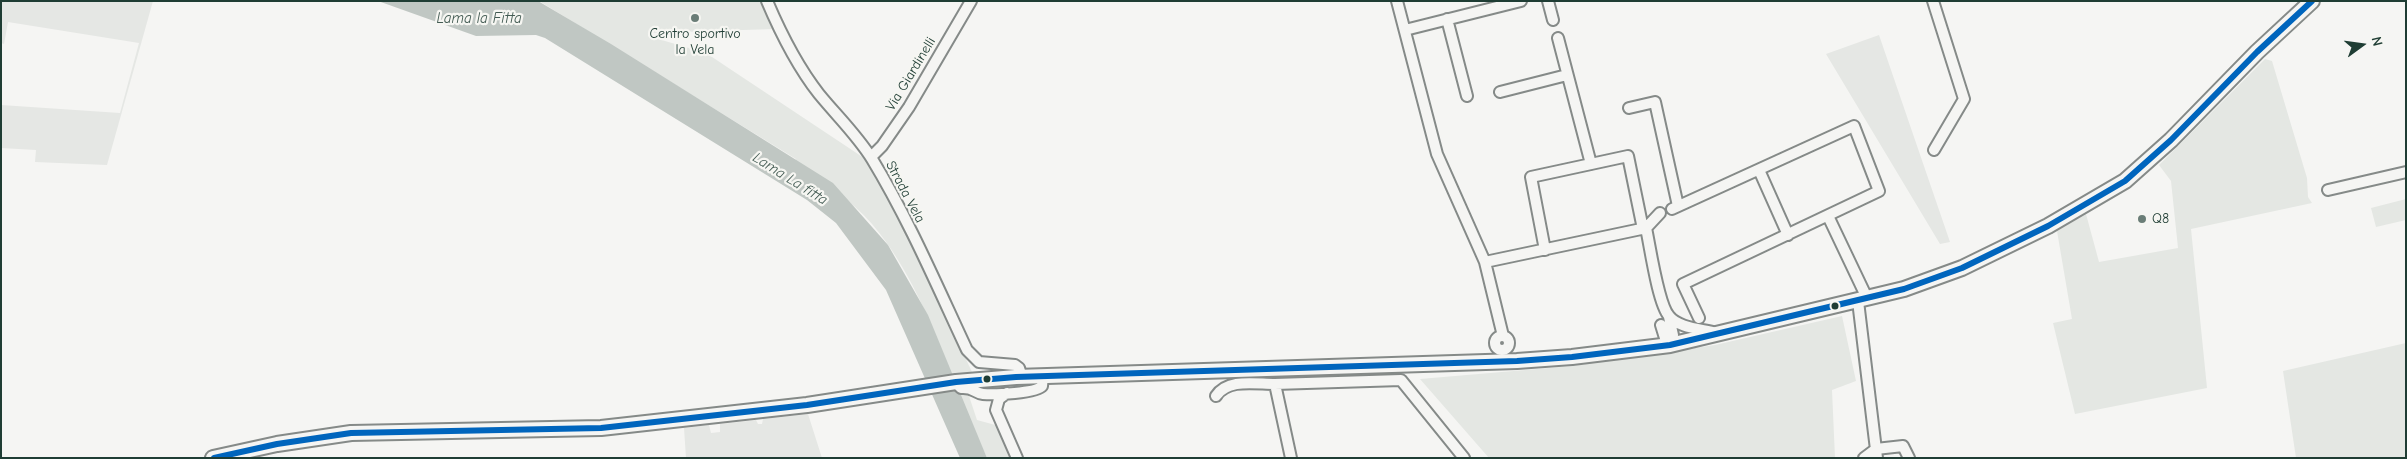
<!DOCTYPE html>
<style>
body{margin:0}
#map{position:relative;width:2407px;height:459px;overflow:hidden;background:#f5f5f3;font-family:"Comic Neue",sans-serif}
canvas{display:block}
.frame{position:absolute;inset:0;border:2px solid #1f3d34;pointer-events:none}
.north{position:absolute;left:2337px;top:20px;width:50px;height:50px;-webkit-text-stroke:4px #f6f6f2;paint-order:stroke;rotate:76deg;font-size:14px;font-weight:700;line-height:20px;text-align:center;color:#1f3d34}
.north::after{content:'';display:block;margin:auto;width:18px;height:22px;background:#1f3d34;clip-path:polygon(50% 0,100% 100%,50% 72%,0 100%)}
</style>
<div id="map">
<canvas width="2407" height="459"></canvas>
<div class="frame"></div>
<div class="north">N</div>
</div>
<script>
const ctx = document.querySelector('canvas').getContext('2d');
ctx.lineJoin = 'round';
function paint(path, color) { ctx.fillStyle = color; ctx.fill(path, 'evenodd'); }
function trace(path, color, width, dash) { ctx.strokeStyle = color; ctx.lineWidth = width; ctx.lineCap = dash ? 'butt' : 'round'; ctx.setLineDash(dash || []); ctx.stroke(path); }
function write(font, color, halo, rows, align = 'center') {
  ctx.font = font + ' "Comic Neue",sans-serif'; ctx.lineWidth = 4.5; ctx.setLineDash([]); ctx.textBaseline = 'middle'; ctx.strokeStyle = halo; ctx.fillStyle = color; for (const [text, x, y, turn = 0] of rows) {
    ctx.save(); ctx.translate(x, y); ctx.rotate((+turn || 0) * Math.PI / 180); ctx.textAlign = isNaN(turn) ? turn : align; if (halo) ctx.strokeText(text, 0, 0); ctx.fillText(text, 0, 0); ctx.restore();
  }
}
paint(new Path2D(`
 M1,1H153L107,165L35,162L36,150L1,148V105L120,113L139,43L8,22L4,44L1,43Z
 M1879,35L1950,242L1940,244L1826,54Z
 M808,414L822,458H686L684,428L709,425L711,433L720,432V424L756,420L758,424H762L763,419Z`), '#e5e7e4');
paint(new Path2D(`
 M539,1H762L775,29L648,33V36L706,53L867,160L895,208L972,372L952,376C931,323 909,267 872,224C851,199 820,181 794,162L796,159Z
 M2265,59L2272,61L2307,178L2308,197L2312,203L2191,229L2207,388L2075,414L2053,323L2072,319L2057,231L2086,214L2099,262L2178,248L2171,181L2159,165Z
 M2406,199V220L2376,227L2371,208Z
 M1842,316L1856,381L1832,390L1835,458H1489L1420,379L1572,366L1715,345Z
 M2406,343V458H2296L2283,371Z
 M967,390L977,420L999,426L1013,458H987L957,391Z`), '#e4e7e3');
paint(new Path2D(`
 M378,1H538L611,44L833,183L888,245L928,315L987,458H960L886,290L836,223L807,200L545,38L536,35L476,36Z`), '#c0c7c3');
const street = new Path2D(`
 M767,1C781,34 797,66 819,94C837,116 857,135 872,159C909,220 937,286 967,350L979,362L1015,365L1019,368L1022,377
 M1397,1L1437,154L1485,262L1646,228L1660,213
 M1548,1L1553,20
 M1933,1L1964,99L1934,150
 M1447,19L1467,96
 M1405,30L1521,1
 M1558,38L1591,164
 M1500,92L1567,75
 M1629,108L1655,102L1678,206
 M871,157L882,146L909,107L971,1
 M1759,170L1788,235
 M2328,190L2406,172
 M1672,209L1854,126L1879,191L1683,284L1699,318
 M1828,216L1867,298
 M1646,228C1650,246 1658,304 1669,316C1678,328 1702,329 1716,333
 M1545,250L1531,177L1628,156L1643,229
 M1485,262L1503,336
 M1858,301L1877,458
 M1661,325L1665,338L1670,345L1673,335L1669,317
 M1495 343a7 7 0 1 1 14 0a7 7 0 1 1-14 0Z
 M1275,384L1401,380L1464,458
 M958,385L961,388C974,387 974,393 983,394C994,395 1037,393 1042,386L1043,376
 M1007,393L999,399L996,410L1017,458
 M1216,396C1228,378 1255,384 1275,384L1291,458
 M1864,458L1876,449L1903,446L1909,458`);
const secondary = new Path2D(`
 M213,458L277,444L351,433L601,428L807,405L956,382L1016,377L1517,361L1572,357L1670,345L1904,289L1962,268L2048,226L2125,181L2171,140L2257,52L2312,1`);
trace(street, '#858a88', 14);
trace(secondary, '#858a88', 18);
trace(street, '#f5f5f3', 10);
trace(secondary, '#f5f5f3', 14);
trace(new Path2D(`
 M214,458L277,444L351,433L601,428L807,405L956,382L1016,377L1517,361L1572,357L1670,345L1904,289L1962,268L2048,226L2125,181L2171,140L2257,52L2312,1`), '#0065bd', 6);
for (const [x, y, r, color] of [
 [695,18,5,"#6a7d77"],
 [2142,219,5,"#6a7d77"],
 [1835,306,4.5,"#1f3d34"],
 [987,379,4.5,"#1f3d34"]
]) { const dot = new Path2D(); dot.arc(x, y, r, 0, 2 * Math.PI); ctx.fillStyle = color; ctx.fill(dot); trace(dot, '#f6f6f2', 2); }
write('14px', '#1f3d34', '#f6f6f2', [
 ["Centro sportivo",695,34],
 ["la Vela",695,50],
 ["Q8",2152,219,"left"]
]);
write('14px', '#1f3d34', '#f6f6f2', [
 ["Via Giardinelli",911,74,-59],
 ["Strada Vela",905,192,62]
]);
write('italic 15px', '#425a52', '#f6f6f2', [
 ["Lama la Fitta",479,19],
 ["Lama La fitta",790,179,32]
]);
</script>
